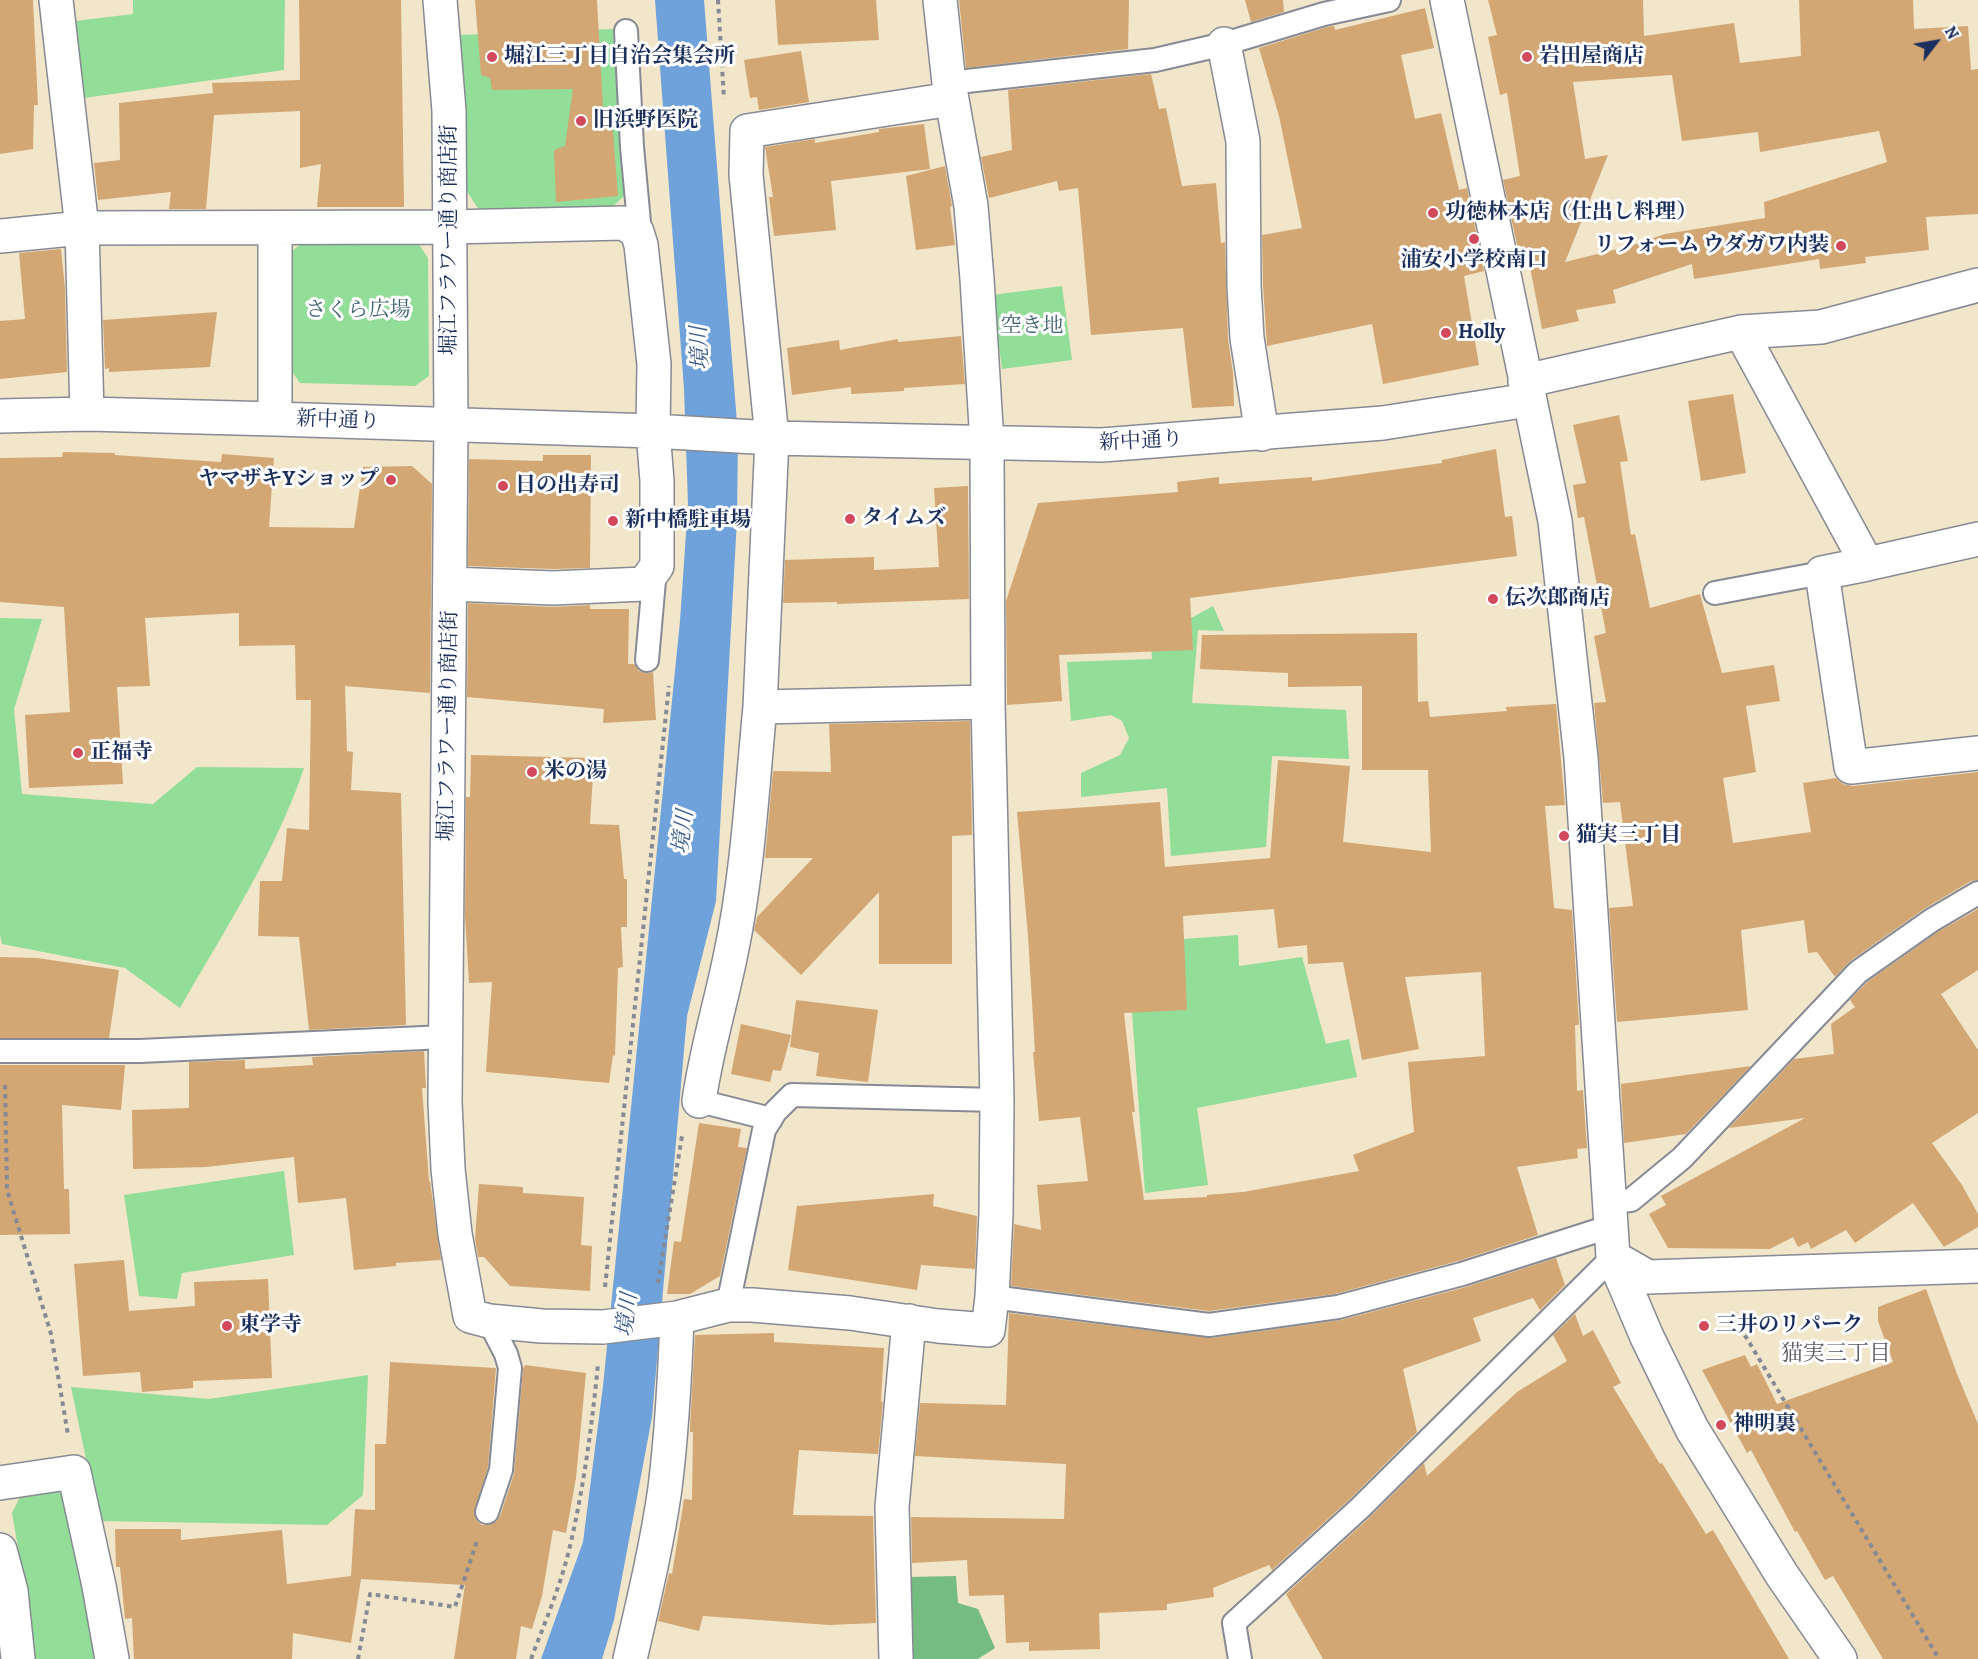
<!DOCTYPE html>
<meta charset="utf-8">
<style>
body{margin:0}
#map{position:relative;width:1978px;height:1659px;overflow:hidden;background:#f1e5ca;font-family:Alegreya,serif}
canvas{display:block}
.north{position:absolute;left:1906px;top:12px;width:60px;height:60px;-webkit-text-stroke:4px #fff;paint-order:stroke;rotate:59deg;font-size:16px;font-weight:700;line-height:24px;text-align:center;color:#1b2f5e}
.north::after{content:'';display:block;margin:auto;width:21px;height:27px;background:#1b2f5e;clip-path:polygon(50% 0,100% 100%,50% 72%,0 100%)}
</style>
<div id="map">
<canvas width="1978" height="1659"></canvas>
<div class="north">N</div>
</div>
<script>
const ctx = document.querySelector('canvas').getContext('2d');
ctx.lineJoin = 'round';
function paint(path, color) { ctx.fillStyle = color; ctx.fill(path, 'evenodd'); }
function trace(path, color, width, dash) { ctx.strokeStyle = color; ctx.lineWidth = width; ctx.lineCap = dash ? 'butt' : 'round'; ctx.setLineDash(dash || []); ctx.stroke(path); }
function write(font, color, halo, rows, align = 'center') {
  ctx.font = font + ' Alegreya,"Noto Serif JP",serif'; ctx.lineWidth = 6; ctx.setLineDash([]); ctx.textBaseline = 'middle'; ctx.strokeStyle = halo; ctx.fillStyle = color; for (const [text, x, y, turn = 0] of rows) {
    ctx.save(); ctx.translate(x, y); ctx.rotate((+turn || 0) * Math.PI / 180); ctx.textAlign = isNaN(turn) ? turn : align; if (halo) ctx.strokeText(text, 0, 0); ctx.fillText(text, 0, 0); ctx.restore();
  }
}
paint(new Path2D(`
 M133,0H285L284,70L84,98L75,21L133,14Z
 M613,29L625,195L608,211L479,210L466,190L459,35Z
 M306,240H416L428,258L429,376L415,386L300,383L287,365V255Z
 M1062,286L1072,360L1002,369L992,295Z
 M1213,606L1224,631L1198,630L1192,703L1346,710L1349,759L1272,756L1266,847L1171,856L1167,788L1081,797V773L1120,755L1129,738L1122,721L1111,715L1071,721L1067,662L1152,659L1150,623L1193,617Z
 M0,618L42,619L14,709L22,794L153,804L197,767L304,768C276,852 224,931 180,1008L125,968L2,944L0,935Z
 M1238,935L1239,966L1302,957L1326,1044L1349,1039L1357,1077L1197,1108L1208,1185L1145,1193L1132,1012L1184,939Z
 M284,1171L294,1255L182,1273L177,1299L139,1296L124,1195Z
 M368,1375L363,1495L327,1525L99,1521L71,1387L209,1399Z
 M54,1488L66,1498L99,1659H33L30,1617L12,1513L22,1493Z`), '#92dd98');
paint(new Path2D(`
 M956,1576L958,1603L978,1609L995,1648L978,1659H913L909,1577Z`), '#75bc80');
paint(new Path2D(`
 M655,0H704L738,436L737,519L716,901L687,1016L652,1417L614,1620L602,1659H541L583,1542L603,1386L680,621L688,504L684,389Z`), '#6fa2db');
paint(new Path2D(`
 M0,0H33L38,105H34L33,149L0,154Z
 M299,0H401L404,207H317L321,164L300,168V111L214,115L206,209H169L171,192L98,200L94,163L120,160L119,103L213,93L212,83L300,80Z
 M475,0H597L603,107H611L618,196L556,202L554,150L565,146L573,89L492,90L490,78L481,75Z
 M775,0H876L879,40L778,45Z
 M959,0H1129L1128,49L966,68Z
 M1245,0H1283L1284,12L1251,22Z
 M1488,0H1643L1644,36L1734,23L1740,63L1801,56L1799,0H1913L1914,29L1968,26L1971,70L1978,69V214L1926,217L1929,250L1865,257L1866,263L1820,269L1819,259L1694,279L1692,264L1613,290L1616,303L1576,310L1579,321L1542,329L1529,262L1521,263L1503,180L1520,176L1507,93L1500,95L1488,37L1497,35ZM1672,75L1682,141L1758,132L1760,152L1879,131L1887,162L1764,202L1765,218L1665,234L1630,246L1565,262L1608,155L1585,159L1573,82Z
 M1425,8L1434,48L1401,55L1415,119L1441,113L1459,190L1467,188L1484,271L1464,276L1479,365L1383,384L1372,324L1267,346L1263,285L1262,235L1302,228L1279,116L1259,48L1327,27L1334,26L1335,30Z
 M801,51L809,102L759,110L757,97L750,98L744,60Z
 M1151,74L1159,109L1166,108L1182,186L1216,183L1221,243L1225,242L1228,339L1233,373L1234,406L1192,408L1183,328L1091,335L1078,188L1059,191L1057,181L989,198L981,157L1012,150L1008,90Z
 M924,124L930,169L831,181L836,230L774,236L769,197H773L765,147L815,139V143L879,132V129Z
 M945,166L952,206L950,207L955,245L916,250L906,176Z
 M61,249L65,288L67,372L0,379V321L25,319L19,253Z
 M217,312L210,367L109,372V368L105,369L103,320Z
 M961,336L965,384L904,388V391L851,394V387L792,395L787,348L839,340L840,350L898,339V342Z
 M1733,394L1746,473L1701,481L1688,401Z
 M1619,415L1628,461L1620,462L1631,535L1635,534L1650,608L1700,594L1722,673L1774,665L1780,701L1746,706L1756,772L1723,778L1733,843L1811,832L1803,783L1836,778L1843,784L1853,786L1978,772V880L1971,881L1924,909L1850,961L1835,977L1817,952L1808,953L1804,920L1741,930L1748,1010L1617,1022L1609,908L1633,906L1620,802L1603,803L1594,703L1606,702L1594,636L1606,633L1584,517L1578,518L1573,485L1586,483L1573,425Z
 M1496,449L1505,517L1512,516L1517,556L1190,598L1193,650L1059,655L1062,701L1007,705L1006,601L1038,503L1178,492L1177,482L1219,477V484L1312,477V481L1442,463V460Z
 M63,452L115,453V455L221,462L222,454L274,458L269,527L354,528L363,467L412,466L432,484L430,693L345,686L347,751L353,752L351,790L401,793L406,1025L309,1030L299,937L258,936L260,881H282L287,828L309,830L311,700H296L295,645L239,646V613L145,618L150,686L117,687L123,784L29,788L25,715L70,712L64,607L0,602V458L62,457Z
 M543,455H591L590,568L553,569L468,566L469,459L543,461Z
 M968,486L969,599L837,604V602L783,603L785,560L874,557V570L939,567L934,488Z
 M468,603L552,607L590,605V609H629L628,664H634L639,671L645,673L653,672L656,720L603,723L604,709L467,697Z
 M1417,633L1418,702L1428,701L1430,717L1507,711L1506,707L1556,704L1565,805L1545,806L1554,908L1572,910L1579,1025H1575L1577,1091L1583,1090L1587,1148L1577,1149L1578,1158L1517,1167L1538,1235L1458,1261L1335,1294L1209,1311L1011,1286L1014,1224L1041,1230L1037,1185L1088,1181L1080,1117L1039,1121L1033,1052H1035L1028,936L1017,812L1160,802L1165,867L1270,858L1278,760L1350,766L1343,842L1431,852L1428,770H1362V686L1288,687V673L1200,669L1202,635ZM1274,909L1278,948L1307,945L1308,964L1343,962L1362,1060L1419,1049L1405,977L1481,972L1485,1056L1408,1062L1414,1132L1353,1155L1359,1171L1243,1192L1207,1195V1197L1144,1200L1132,1112H1135L1124,1013L1187,1010L1183,916Z
 M970,721L972,835L952,836V964H879V892L801,975L754,930L757,917L813,858H765L773,771L831,772L829,724Z
 M471,755L594,758L590,824L619,825L624,879H627V927H621L623,967L618,968L615,1056L613,1055L609,1083L486,1072L492,982L469,983L465,916L466,797H470Z
 M1978,909V970L1941,994L1978,1050V1113L1932,1143L1962,1185L1978,1214V1227L1944,1247L1913,1203L1855,1243L1846,1230L1811,1249L1808,1242L1798,1247L1793,1237L1770,1249L1668,1248L1649,1214L1666,1205L1661,1196L1805,1118L1729,1128L1794,1059L1834,1054L1831,1024L1855,1007L1850,1000L1867,982L1939,931Z
 M0,957L37,958L119,970L109,1038H0Z
 M796,1000L878,1010L868,1082L816,1076L819,1053L790,1047Z
 M741,1024L791,1035L781,1071L773,1070L770,1082L731,1074Z
 M424,1051L426,1088H422L429,1181H430L441,1260L396,1263V1266L354,1270L346,1198L298,1203L294,1157L206,1167L133,1169L132,1110L189,1108V1062L245,1060V1069L313,1065L312,1057Z
 M0,1065H125L121,1110L62,1105L64,1189H69L70,1234L0,1235Z
 M1751,1066L1686,1134L1624,1143L1621,1084Z
 M699,1123L741,1129L738,1147L747,1148L720,1276L690,1294H667L674,1241L681,1242Z
 M479,1184L523,1187V1193L584,1197L581,1245L592,1246L590,1291L510,1286L484,1257H478L475,1239Z
 M934,1194L933,1206L977,1216L975,1269L921,1265L917,1290L788,1270L797,1206Z
 M1556,1258L1565,1285L1540,1310L1533,1298L1473,1318L1481,1341L1403,1369L1417,1432L1351,1498L1272,1570L1269,1565L1213,1588L1214,1597L1167,1604V1610L1099,1613L1100,1649L1029,1651V1642L1006,1643L1004,1595L969,1596L967,1560L912,1563L911,1517L1064,1519L1066,1464L915,1456L920,1403L1006,1405L1009,1313L1211,1338L1341,1320L1466,1287Z
 M124,1260L129,1311L195,1306L194,1282L268,1279L272,1378L193,1381V1388L142,1392L140,1372L83,1376L74,1264Z
 M1926,1289L1957,1374L1978,1424V1659H1883L1833,1576L1825,1580L1797,1531L1795,1532L1751,1450L1747,1453L1702,1370L1745,1355L1751,1367L1757,1364L1777,1404L1893,1362L1878,1321V1307Z
 M1575,1314L1583,1336L1593,1330L1621,1383L1613,1387L1660,1464L1662,1463L1706,1534L1713,1530L1789,1659H1323L1286,1594L1369,1518L1424,1463L1427,1476L1517,1392L1567,1361L1553,1335Z
 M774,1333V1342L884,1348L881,1402H883L878,1454L799,1450L793,1515L873,1516L876,1623L829,1625L703,1616L699,1631L658,1621L669,1573L672,1574L684,1499L692,1500L693,1432H690V1428L695,1335Z
 M390,1362L496,1368L488,1467L474,1514L477,1521L482,1525H489L495,1522L500,1516L514,1474L523,1369L525,1365L586,1373L576,1478L566,1533L553,1530L542,1596L532,1629L521,1626L516,1659H454L465,1585L361,1579L351,1643L293,1633L292,1659H134L132,1618L125,1619L120,1567H116L115,1529H181V1540L282,1530L287,1584L351,1576L355,1509L375,1510V1444H386Z`), '#d2a774');
const service = new Path2D(`
 M626,31L632,147L641,244
 M949,83L1155,60L1224,44L1324,14L1389,0
 M1715,593L1822,573
 M647,660L655,569
 M0,1051H140L445,1037
 M699,1101L771,1119
 M1610,1202L1631,1200L1682,1158L1858,972L1932,920L1978,893
 M992,1297L1209,1325L1338,1307L1462,1274L1612,1226
 M728,1305L764,1130L775,1112L792,1095L997,1100
 M487,1512L501,1470L510,1368L506,1354L489,1321
 M1240,1659L1234,1623L1360,1508L1613,1257`);
const minor = new Path2D(`
 M56,0L82,228L87,414
 M440,0L449,111L451,425L445,1102L448,1169L455,1234L470,1316L489,1321L542,1326L603,1327L677,1318L728,1305H752L850,1313L938,1326L988,1330L992,1297L996,1214L997,1100L988,702L987,443L977,279L971,206L949,83L940,0
 M1447,0L1555,521L1581,758L1613,1257L1647,1337L1692,1429L1782,1575L1840,1659
 M1224,44L1243,141L1244,286L1247,338L1262,434
 M951,99L747,131L746,175L772,438L760,707L988,702
 M275,228V419
 M0,236L82,228L449,227L624,223L637,232L641,245L654,364L653,431L657,481V566L644,584L553,588L451,584
 M1741,332L1867,564L1978,539
 M1525,381L1741,332L1821,327L1978,285
 M0,416L87,414L275,419L653,431L772,438L1102,445L1383,423L1528,400
 M1867,564L1822,573L1851,767L1978,753
 M699,1101C706,1051 721,1003 731,953C748,872 752,789 760,707
 M1613,1257L1648,1277L1978,1266
 M0,1483L74,1472L99,1586L112,1659
 M0,1550L11,1591L18,1659
 M630,1659C643,1603 657,1545 665,1488C672,1431 675,1374 677,1318
 M896,1659L892,1507L909,1321`);
trace(service, '#868a94', 26);
trace(minor, '#868a94', 36);
trace(new Path2D(`
 M718,0L724,99
 M5,1085L7,1190L51,1334L68,1435
 M658,1283L682,1136
 M605,1287L669,686
 M1731,1312L1939,1659
 M358,1659L370,1594L455,1607L477,1541
 M531,1659C545,1622 561,1585 570,1546C584,1486 592,1425 598,1364`), '#868a94', 4, [4.5, 4.5]);
trace(service, '#fff', 22);
trace(minor, '#fff', 33);
for (const [x, y, r, color] of [
 [492,57,6,"#d1495b"],
 [1527,57,6,"#d1495b"],
 [581,121,6,"#d1495b"],
 [1433,213,6,"#d1495b"],
 [1474,239,6,"#d1495b"],
 [1841,246,6,"#d1495b"],
 [1446,333,6,"#d1495b"],
 [391,480,6,"#d1495b"],
 [503,486,6,"#d1495b"],
 [850,519,6,"#d1495b"],
 [613,521,6,"#d1495b"],
 [1493,599,6,"#d1495b"],
 [78,753,6,"#d1495b"],
 [532,772,6,"#d1495b"],
 [1564,836,6,"#d1495b"],
 [227,1326,6,"#d1495b"],
 [1704,1326,6,"#d1495b"],
 [1721,1425,6,"#d1495b"]
]) { const dot = new Path2D(); dot.arc(x, y, r, 0, 2 * Math.PI); ctx.fillStyle = color; ctx.fill(dot); trace(dot, '#fff', 2); }
write('bold 21px', '#1b2f5e', '#fff', [
 ["堀江三丁目自治会集会所",504,57],
 ["岩田屋商店",1539,57],
 ["旧浜野医院",593,121],
 ["功徳林本店（仕出し料理）",1445,213],
 ["リフォーム ウダガワ内装",1829,246,"right"],
 ["浦安小学校南口",1474,261,"center"],
 ["Holly",1458,333],
 ["ヤマザキYショップ",379,480,"right"],
 ["日の出寿司",515,486],
 ["タイムズ",862,519],
 ["新中橋駐車場",625,521],
 ["伝次郎商店",1505,599],
 ["正福寺",90,753],
 ["米の湯",544,772],
 ["猫実三丁目",1576,836],
 ["東学寺",239,1326],
 ["三井のリパーク",1716,1326],
 ["神明裏",1733,1425]
], 'left');
write('21px', '#1b2f5e', '#fff', [
 ["堀江フラワー通り商店街",450,240,-90],
 ["新中通り",338,421,2],
 ["新中通り",1141,442,-3],
 ["堀江フラワー通り商店街",449,726,-89]
]);
write('21px', '#3f636f', '#fff', [
 ["さくら広場",358,311],
 ["空き地",1032,327]
]);
write('italic 22px', '#3d5d90', '#fff', [
 ["境川",701,348,-93],
 ["境川",684,832,-83],
 ["境川",628,1315,-83]
]);
write('22px', '#5b5966', '#fff', [
 ["猫実三丁目",1836,1355]
]);
</script>
